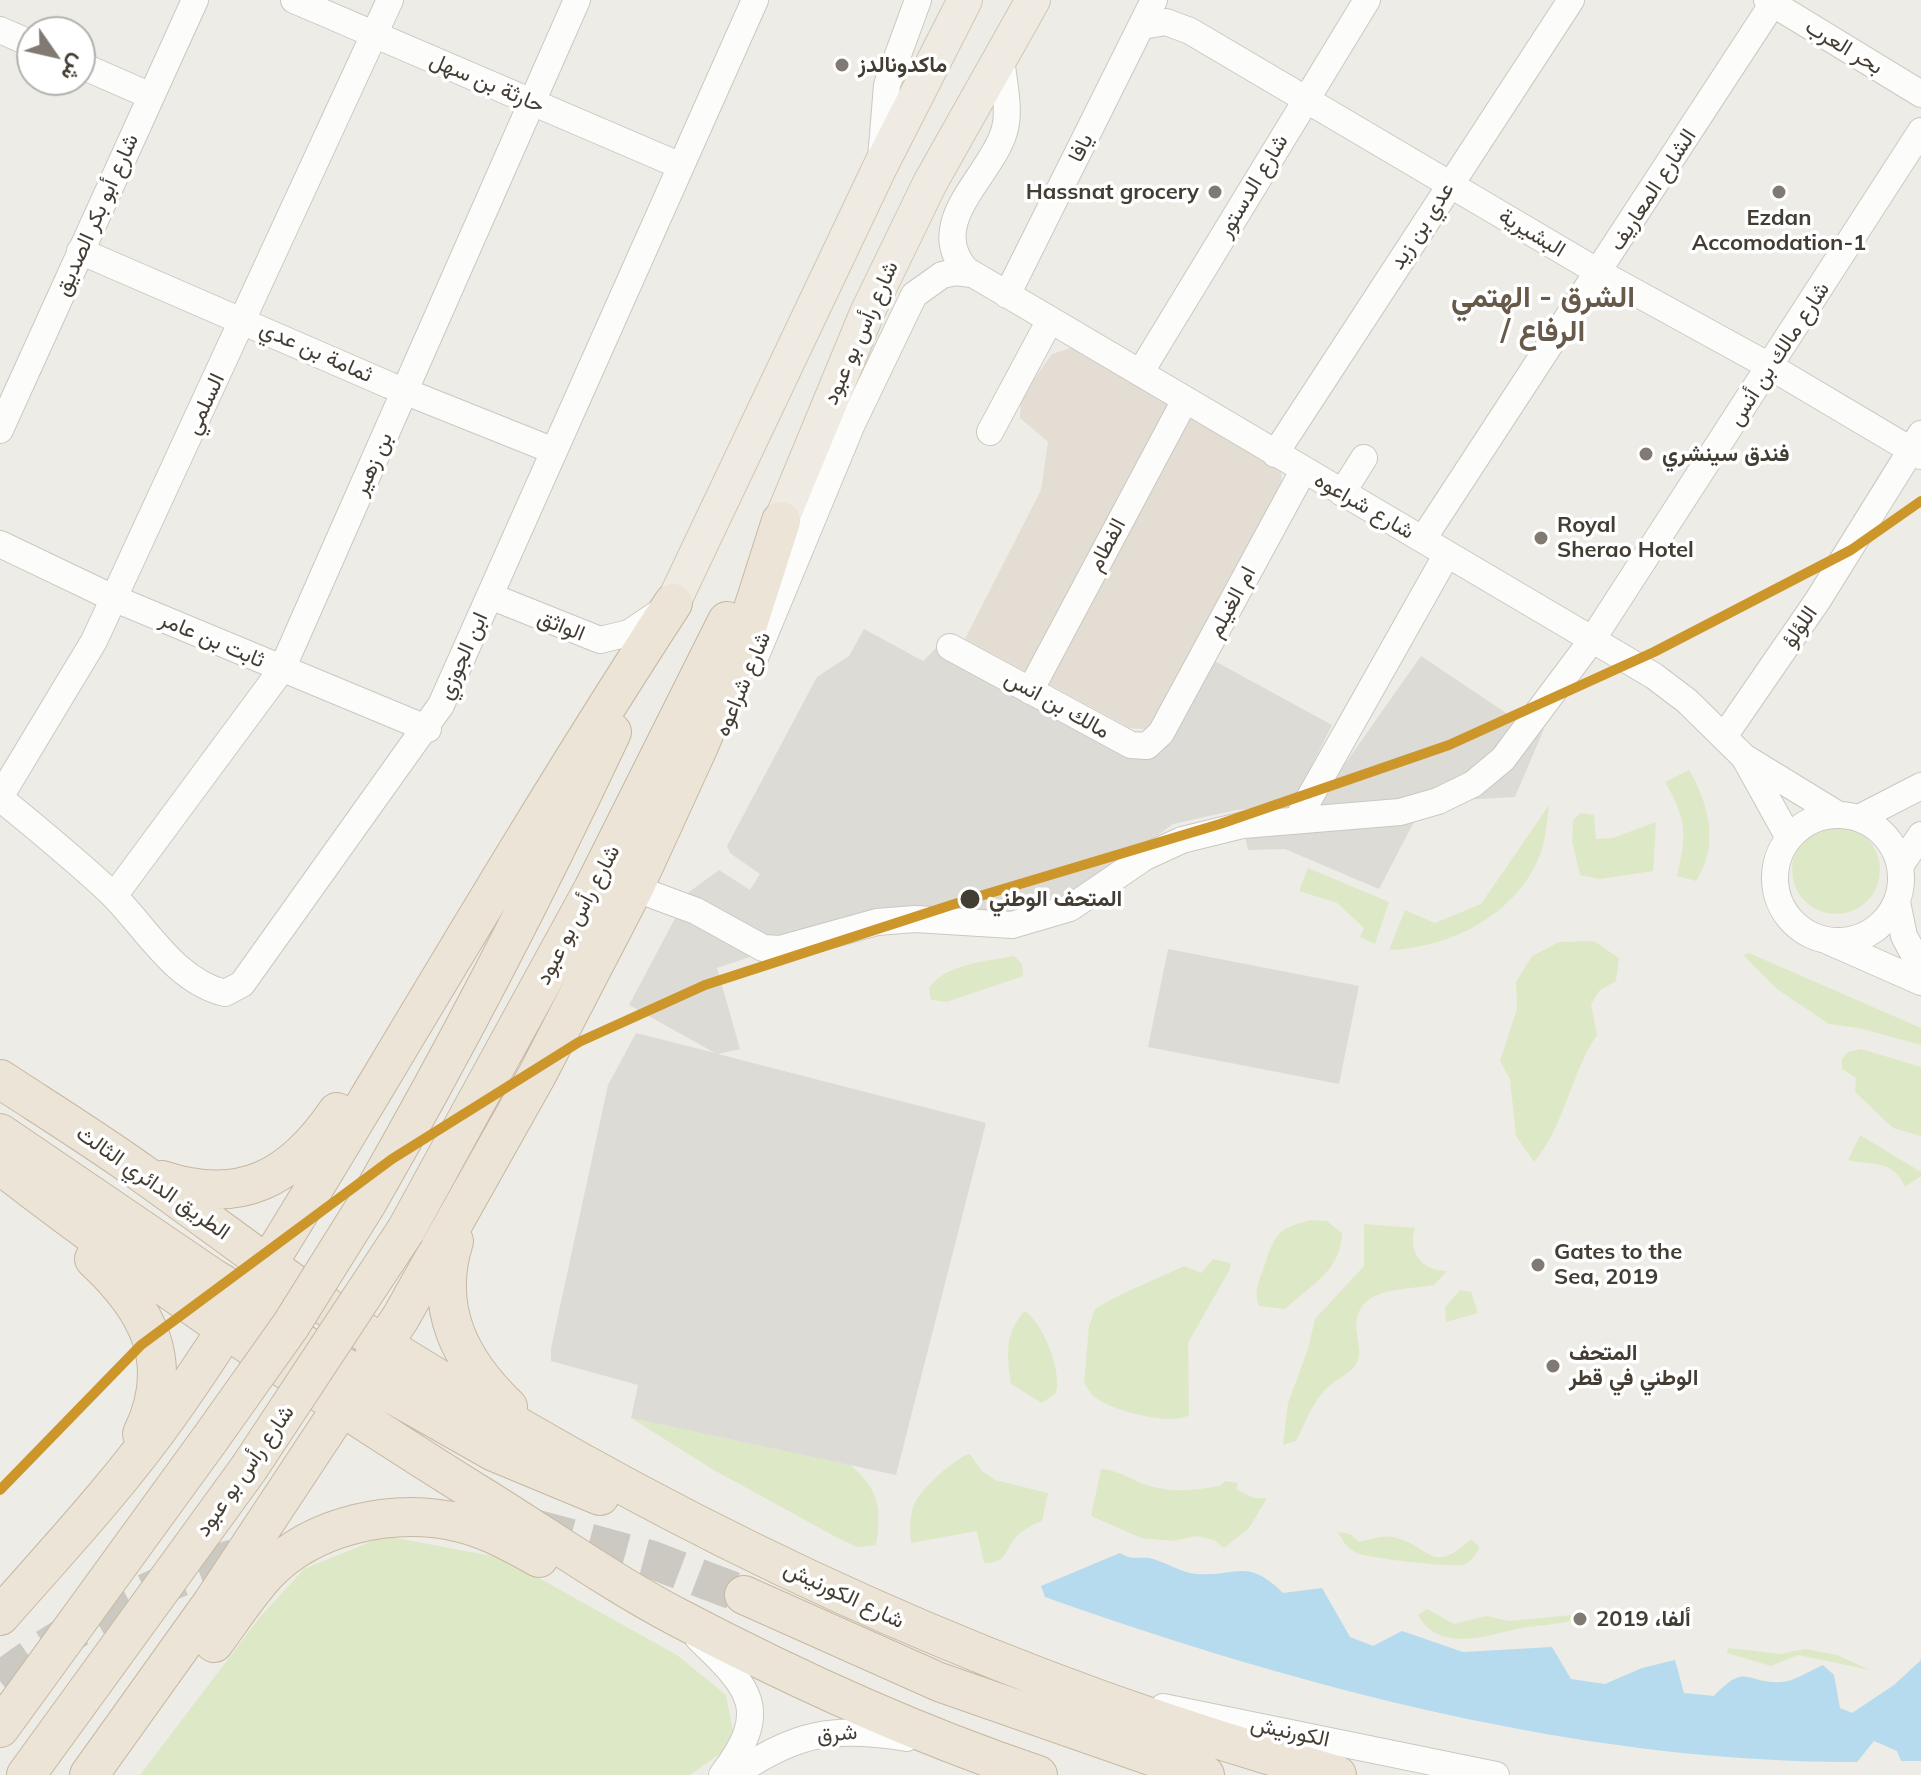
<!DOCTYPE html>
<meta charset="utf-8">
<style>
body{margin:0}
#map{position:relative;width:1921px;height:1775px;overflow:hidden;background:#eeece6;font-family:Mulish,Vazirmatn,sans-serif}
canvas{display:block}
.north{position:absolute;left:16px;top:16px;width:80px;height:80px;box-sizing:border-box;background:#fff;border:2px solid #b4b1ad;border-radius:50%;rotate:124deg;font-size:22px;font-weight:700;line-height:32px;text-align:center;color:#443d33}
.north::after{content:'';display:block;margin:auto;width:28px;height:36px;background:#807a72;clip-path:polygon(50% 0,100% 100%,50% 72%,0 100%)}
</style>
<div id="map">
<canvas width="1921" height="1775"></canvas>
<div class="north">ش</div>
</div>
<script>
const ctx = document.querySelector('canvas').getContext('2d');
ctx.lineJoin = 'round';
function paint(path, color) { ctx.fillStyle = color; ctx.fill(path, 'evenodd'); }
function trace(path, color, width, dash) { ctx.strokeStyle = color; ctx.lineWidth = width; ctx.lineCap = dash ? 'butt' : 'round'; ctx.setLineDash(dash || []); ctx.stroke(path); }
function write(font, color, halo, rows, align = 'center') {
  ctx.font = font + ' Mulish,Vazirmatn,sans-serif'; ctx.lineWidth = 7; ctx.setLineDash([]); ctx.textBaseline = 'middle'; ctx.strokeStyle = halo; ctx.fillStyle = color; for (const [text, x, y, turn = 0] of rows) {
    ctx.save(); ctx.translate(x, y); ctx.rotate((+turn || 0) * Math.PI / 180); ctx.textAlign = isNaN(turn) ? turn : align; if (halo) ctx.strokeText(text, 0, 0); ctx.fillText(text, 0, 0); ctx.restore();
  }
}
paint(new Path2D(`
 M1077,346L1281,471L1282,493L1152,730L1130,728L965,639L1041,490L1048,442L1020,418L1021,397L1052,354Z`), '#e3ddd3');
paint(new Path2D(`
 M1689,770C1709,804 1720,845 1696,881L1677,876C1687,834 1687,820 1665,782Z
 M1549,805C1547,822 1546,839 1540,855C1516,915 1450,948 1389,950L1405,910L1435,923L1481,904Z
 M1581,813L1594,815L1596,839L1613,838L1656,822L1653,871L1600,879L1580,875L1572,841L1573,820Z
 M1792 870a44 44 0 1 1 88 0a44 44 0 1 1-88 0Z
 M1308,868L1389,902L1375,944L1360,937L1364,928L1337,903L1299,891Z
 M1594,941L1619,958L1616,981L1600,990L1591,1004L1597,1035C1570,1075 1565,1125 1534,1162L1516,1136L1510,1079L1500,1061L1517,1009L1516,982L1532,956L1559,942Z
 M1749,953L1921,1028V1045L1859,1028L1829,1024L1777,989L1743,955Z
 M1014,956L1022,964L1023,976L947,1002L931,1000L929,988C945,964 987,961 1014,956Z
 M1861,1049L1921,1067V1136L1893,1128L1855,1092L1856,1078L1842,1069V1059L1848,1052Z
 M1860,1135L1921,1172V1176L1905,1187C1893,1159 1874,1166 1848,1160Z
 M1311,1220L1327,1221L1342,1233C1341,1271 1310,1286 1285,1309L1259,1306C1253,1290 1260,1279 1265,1264C1275,1233 1279,1228 1311,1220Z
 M1364,1224L1415,1228C1407,1252 1422,1271 1447,1271L1434,1285C1403,1291 1351,1285 1357,1334C1358,1345 1362,1352 1356,1364C1351,1374 1336,1379 1328,1387C1313,1401 1305,1423 1296,1441L1283,1445L1288,1403L1308,1349L1315,1319L1364,1266Z
 M1213,1259L1230,1263V1269L1188,1343L1189,1415C1171,1426 1113,1411 1096,1398C1091,1395 1087,1387 1084,1383L1089,1326L1095,1309C1124,1291 1153,1281 1184,1266L1201,1273Z
 M1460,1290L1471,1292L1478,1313L1446,1322L1445,1307Z
 M1025,1311C1044,1325 1062,1371 1056,1393L1042,1403L1011,1384C1007,1356 1004,1332 1025,1311Z
 M631,1418L850,1465C879,1488 882,1509 876,1545L857,1547L836,1537L712,1469Z
 M970,1454L982,1471L995,1480L1048,1493L1042,1521C1034,1524 1024,1529 1018,1535C1004,1549 1009,1563 984,1563L977,1531L911,1543C910,1529 909,1511 917,1499C924,1487 957,1456 970,1454Z
 M1101,1469C1120,1470 1132,1481 1150,1486C1175,1493 1195,1490 1220,1486L1225,1481L1238,1483L1236,1489L1254,1498H1267L1249,1528L1224,1548L1214,1540L1197,1536L1172,1541L1141,1538L1091,1516Z
 M1338,1532L1350,1534L1359,1542C1372,1539 1383,1534 1397,1538C1431,1547 1432,1576 1471,1539L1480,1547C1475,1555 1472,1561 1463,1565C1454,1568 1371,1558 1359,1554C1348,1550 1343,1542 1338,1532Z
 M385,1536L503,1558L677,1655L726,1695L733,1731L721,1753L690,1775H140L260,1617L304,1569Z
 M1427,1609L1454,1624L1486,1616L1509,1621L1572,1615L1571,1621C1555,1625 1538,1625 1522,1628C1490,1634 1440,1655 1418,1615Z
 M1728,1648L1780,1654L1805,1649L1837,1655L1870,1670L1798,1655L1771,1666L1727,1653Z`), '#dde9c6');
paint(new Path2D(`
 M864,629L923,661L936,648L1140,756L1211,659L1332,725L1297,795L1340,771L1421,656L1518,721L1544,729L1515,797L1461,800L1415,820L1379,889L1285,849L1248,850L1243,825L1272,808L1236,810L1173,824L1122,862L1031,916L885,911L717,968L740,1049L718,1054L986,1123L896,1475L631,1418L638,1385L551,1361V1348L608,1085L636,1033L715,1053L629,1005L689,892L719,870L750,890L760,874L730,853L727,846L817,677L849,656Z
 M1168,949L1359,986L1339,1084L1148,1047Z`), '#dddbd6');
paint(new Path2D(`
 M1120,1553C1132,1560 1136,1557 1149,1558C1165,1561 1180,1573 1197,1574C1238,1577 1246,1557 1283,1593L1322,1588L1350,1637L1373,1646L1402,1631L1463,1652L1552,1647L1571,1679L1605,1684L1642,1668L1675,1660L1684,1693L1714,1696C1747,1661 1745,1684 1782,1682C1795,1681 1811,1670 1823,1665L1834,1675L1840,1708L1852,1713L1894,1685L1921,1660V1761H1901L1897,1751L1874,1741L1857,1762C1585,1763 1301,1688 1045,1597L1041,1586Z`), '#b6daee');
trace(new Path2D(`
 M534,1528L650,1559L744,1595
 M0,1681C80,1620 167,1576 264,1549`), '#ccc9c2', 38, [38, 19]);
const minor = new Path2D(`
 M294,0L681,166
 M1767,0L1921,94
 M1142,26L1166,22L1190,31L1600,273L1771,367L1921,456
 M0,30L32,44
 M1001,58C1003,80 1011,110 1004,132C991,176 924,223 966,270L1654,676L1687,701L1744,757L1789,838
 M80,65L151,96
 M881,159L887,85L918,0
 M80,251L389,385L554,451
 M1007,295L1154,0
 M1140,373L1367,0
 M0,430L195,0
 M990,432L1050,320
 M1275,454L1571,0
 M1342,493L1364,458
 M1423,539L1775,0
 M0,544L113,598L428,729
 M490,596L600,640L629,633L660,612
 M950,647L1131,745L1147,746L1161,733L1303,471
 M752,665L852,424L914,295L942,275L956,272L971,274
 M1030,691L1185,400
 M1725,735L1818,600L1921,434
 M1744,757L1837,814
 M0,797L94,641L390,0
 M0,798C38,829 76,860 112,894C147,929 175,981 225,993L242,984L441,705L755,0
 M1775 878a63 63 0 1 1 126 0a63 63 0 1 1-126 0Z
 M1859,818L1921,786
 M1297,820L1447,554
 M1900,866L1921,835
 M634,888L696,911L763,948L780,949L877,922L915,919L1012,925L1070,908L1145,857L1182,840L1243,825L1400,812L1438,801L1473,784L1503,759L1592,640L1921,131
 M114,896L282,669L577,0
 M1897,902L1904,936L1921,968
 M1828,941L1921,982
 M698,1638C750,1688 772,1710 722,1775
 M1163,1707L1496,1775
 M734,1775C796,1732 834,1726 907,1738`);
const major = new Path2D(`
 M781,521L867,313L930,183L1033,0
 M673,603L880,167L965,0`);
const highway = new Path2D(`
 M0,1079C49,1111 99,1142 146,1176C233,1238 317,1304 408,1360C697,1541 1008,1684 1337,1775
 M0,1133L213,1278L268,1311
 M0,1165C152,1283 312,1390 475,1492C542,1533 607,1580 677,1617C793,1678 913,1733 1038,1775
 M162,1180C241,1206 292,1178 337,1112
 M366,1205C455,1050 536,894 612,732
 M406,1230L593,889L727,621
 M454,1241C433,1308 460,1361 508,1407
 M94,1259C147,1308 177,1362 142,1434
 M225,1329L247,1317L261,1320L494,1452L600,1496
 M744,1595L939,1682L1205,1775
 M0,1616C58,1550 118,1486 169,1414C241,1312 304,1205 368,1099C468,932 567,766 673,603
 M214,1643C231,1620 247,1595 266,1574C313,1524 395,1507 461,1523C489,1530 514,1544 539,1558
 M0,1728L210,1439
 M26,1775L249,1468
 M89,1775L212,1603L401,1317L537,1075L634,888L699,746L742,643L781,521`);
trace(minor, '#cbc8c2', 28);
trace(major, '#d1c7b4', 36);
trace(highway, '#c6b8a1', 40);
trace(minor, '#fcfcfb', 26);
trace(major, '#f0ebe2', 34);
trace(highway, '#ebe4d7', 38);
const highwayBridge = new Path2D(`
 M210,1439L291,1325L366,1205
 M249,1468L406,1230`);
trace(highwayBridge, '#c6b8a1', 40, []);
trace(highwayBridge, '#ebe4d7', 38);
trace(new Path2D(`
 M0,1490L141,1345L392,1159L579,1042L705,985L970,899L1220,824L1449,745L1654,652L1851,550L1921,501`), '#cc962b', 10);
for (const [x, y, r, color] of [
 [842,65,8,"#807a72"],
 [1215,192,8,"#807a72"],
 [1779,192,8,"#807a72"],
 [1646,454,8,"#807a72"],
 [1541,538,8,"#807a72"],
 [970,899,11,"#443d33"],
 [1538,1265,8,"#807a72"],
 [1553,1366,8,"#807a72"],
 [1580,1619,8,"#807a72"]
]) { const dot = new Path2D(); dot.arc(x, y, r, 0, 2 * Math.PI); ctx.fillStyle = color; ctx.fill(dot); trace(dot, '#fff', 3); }
write('22px', '#443d33', '#fff', [
 ["بحر العرب",1844,47,31],
 ["حارثة بن سهل",487,83,23],
 ["يافا",1081,148,-64],
 ["شارع الدستور",1253,186,-59],
 ["الشارع المعاريف",1653,190,-57],
 ["شارع أبو بكر الصديق",97,215,-66],
 ["عدي بن زيد",1422,226,-57],
 ["البشيرية",1532,233,31],
 ["شارع رأس بو عبود",861,333,-66],
 ["ثمامة بن عدي",316,352,24],
 ["شارع مالك بن أنس",1779,354,-57],
 ["السلمي",205,404,-65],
 ["بن زهير",373,464,-66],
 ["شارع شراعوه",1364,506,30],
 ["الفطام",1107,545,-62],
 ["ام الغيلم",1232,602,-62],
 ["الواثق",561,626,22],
 ["اللؤلؤ",1800,627,-56],
 ["ثابت بن عامر",212,640,23],
 ["ابن الجوزي",463,656,-66],
 ["شارع شراعوه",743,684,-67],
 ["مالك بن انس",1057,705,29],
 ["شارع رأس بو عبود",578,915,-62],
 ["الطريق الدائري الثالث",153,1183,35],
 ["شارع رأس بو عبود",245,1471,-55],
 ["شارع الكورنيش",844,1595,25],
 ["الكورنيش",1290,1732,12],
 ["شرق",837,1734,-5]
]);
write('bold 22px', '#443d33', '#fff', [
 ["ماكدونالدز",858,65],
 ["Hassnat grocery",1199,192,"right"],
 ["Ezdan",1779,218,"center"],
 ["Accomodation-1",1779,243,"center"],
 ["فندق سينشري",1662,454],
 ["Royal",1557,525],
 ["Sherao Hotel",1557,550],
 ["Gates to the",1554,1252],
 ["Sea, 2019",1554,1277],
 ["المتحف",1569,1353],
 ["الوطني في قطر",1569,1378],
 ["ألفا، 2019",1596,1619]
], 'left');
write('bold 22px', '#443d33', '#fff', [
 ["المتحف الوطني",989,899]
], 'left');
write('bold 30px', '#675a4a', '#fff', [
 ["الشرق - الهتمي",1543,298],
 ["/ الرفاع",1543,332]
]);
</script>
